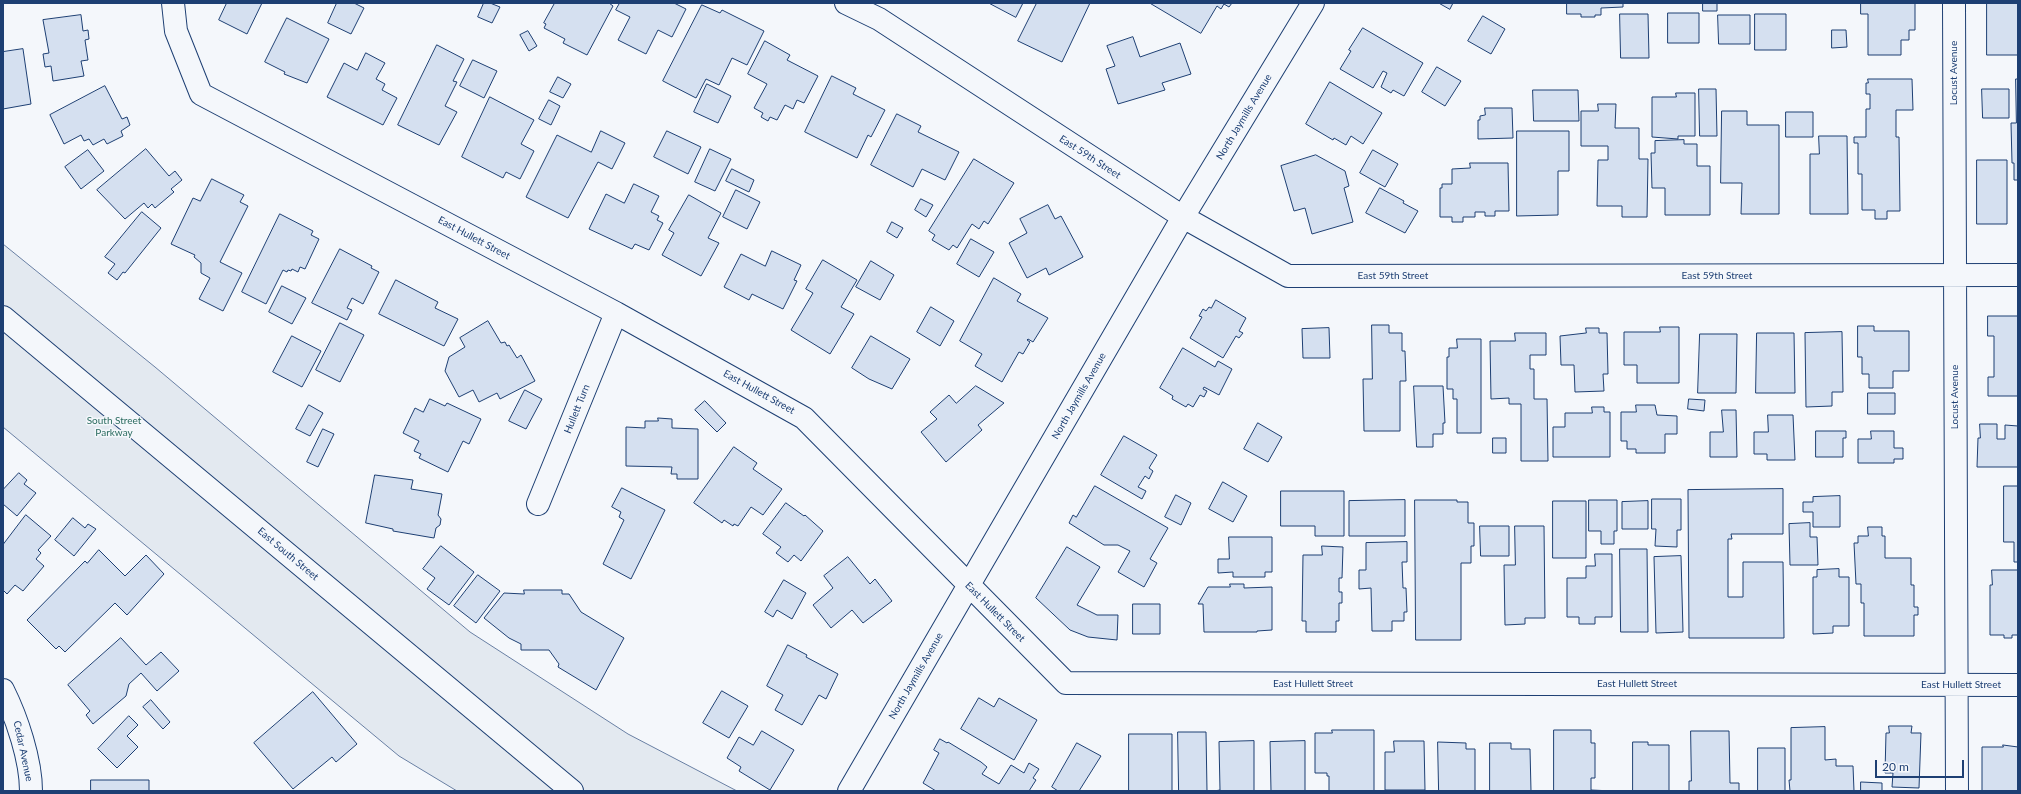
<!DOCTYPE html>
<style>
body{margin:0}
#map{position:relative;width:2021px;height:794px;overflow:hidden;background:#f4f7fb;font-family:Lato,sans-serif}
canvas{display:block}
.frame{position:absolute;inset:0;border:4px solid #1d3f73;pointer-events:none}
.scale{position:absolute;left:1875px;top:760px;width:89px;height:18px;box-sizing:border-box;border:2px solid #1d3f73;border-top:0;padding-left:5px;font-size:12px;line-height:14px;white-space:nowrap;color:#1d3f73;-webkit-text-stroke:3px #f4f7fb;paint-order:stroke}
</style>
<div id="map">
<canvas width="2021" height="794"></canvas>
<div class="frame"></div>
<div class="scale">20 m</div>
</div>
<script>
const ctx = document.querySelector('canvas').getContext('2d');
ctx.lineJoin = 'round';
function paint(path, color) { ctx.fillStyle = color; ctx.fill(path, 'evenodd'); }
function trace(path, color, width, dash) { ctx.strokeStyle = color; ctx.lineWidth = width; ctx.lineCap = dash ? 'butt' : 'round'; ctx.setLineDash(dash || []); ctx.stroke(path); }
function write(font, color, halo, rows, align = 'center') {
  ctx.font = font + ' Lato,sans-serif'; ctx.lineWidth = 3; ctx.setLineDash([]); ctx.textBaseline = 'middle'; ctx.strokeStyle = halo; ctx.fillStyle = color; for (const [text, x, y, turn = 0] of rows) {
    ctx.save(); ctx.translate(x, y); ctx.rotate((+turn || 0) * Math.PI / 180); ctx.textAlign = isNaN(turn) ? turn : align; if (halo) ctx.strokeText(text, 0, 0); ctx.fillText(text, 0, 0); ctx.restore();
  }
}
const green = new Path2D(`
 M3,244L155,367L470,632L628,734L737,791H457L399,756L3,427Z`);
paint(green, '#e3e9f0');
trace(green, '#687fa3', 1);
const building = new Path2D(`
 M227,3H262L247,34L219,20Z
 M337,3H354L364,8L351,34L328,23Z
 M484,3H490L500,7L492,23L478,17Z
 M555,3H609L613,6L587,55L563,43L565,39L544,28L546,24L544,23Z
 M620,3H674L686,9L672,37L658,30L646,54L618,40L630,17L616,10Z
 M989,3H1023L1016,17Z
 M1037,3H1090L1062,62L1018,41Z
 M1150,3H1232L1229,7L1224,4L1221,9L1217,6L1201,33Z
 M1439,3H1453L1450,9Z
 M1567,3H1623V7L1601,8V15H1595V17H1581V14H1567Z
 M1703,3H1717V11H1703Z
 M1861,3H1915V30H1909V40H1901V55H1868V14H1861Z
 M1987,3H2018V55H1987Z
 M702,5L720,13L722,10L764,31L747,65L732,58L719,85L706,79L696,98L663,81Z
 M1668,13H1699V43H1668Z
 M1620,14H1648L1649,58H1621Z
 M1755,14H1786V50H1755Z
 M81,15L83,31L88,30L89,39L85,40L88,60L81,61L84,76L53,81L51,66L45,67L43,54L49,53L43,20Z
 M1718,15H1750V44H1719Z
 M1483,16L1505,29L1491,54L1468,41Z
 M287,18L329,39L307,83L284,74L285,72L265,62Z
 M1363,28L1423,63L1404,96L1393,90L1391,93L1381,87L1387,73L1383,71L1373,88L1340,69L1351,51L1349,50Z
 M1832,30H1846L1847,47L1832,48Z
 M528,31L537,46L529,51L520,35Z
 M1133,37L1140,57L1180,43L1191,74L1162,83L1165,90L1118,104L1106,69L1115,66L1107,46Z
 M765,41L790,55L787,60L818,76L804,103L797,100L793,109L785,105L777,120L770,117L768,121L761,117L763,113L754,108L767,84L748,74Z
 M437,45L464,59L453,81L457,82L445,106L457,112L439,145L398,125Z
 M23,49L31,104L3,109V52Z
 M366,53L385,63L376,79L385,84L382,90L397,98L383,125L327,97L344,63L357,70Z
 M473,60L497,71L484,98L460,86Z
 M1437,67L1461,81L1445,106L1422,92Z
 M832,76L856,88L853,94L885,110L871,137L868,135L857,158L805,132Z
 M558,77L571,84L563,98L550,92Z
 M1868,79H1912L1913,110H1896V137H1899L1900,211H1887V219H1875V210H1862V174H1858V143H1854V137H1866V109H1870V94H1866V83H1868Z
 M2016,79H2018V180H2014V163H2012L2011,123H2016Z
 M1330,82L1382,113L1363,144L1351,136L1346,145L1334,138L1333,140L1306,124Z
 M707,84L731,96L718,123L694,112Z
 M105,86L122,119L127,117L130,125L121,131L123,136L107,144L104,139L93,145L89,139L84,141L81,135L64,144L50,115Z
 M1699,89H1716L1717,136H1700Z
 M1982,89H2009V118H1983Z
 M1533,90H1578L1579,121H1534Z
 M1676,93H1695V136H1678V139L1652,137V97H1676Z
 M490,97L534,120L521,144L534,151L520,179L506,172L503,178L462,157Z
 M549,100L560,106L551,125L539,119Z
 M1598,104H1616L1615,128H1639V159H1648L1647,217H1622V206H1597L1598,160H1608V146H1581V111H1598Z
 M1485,108H1512L1513,138L1478,139V120H1480V116L1485,115Z
 M1722,111H1747V125H1779V214H1741L1742,183H1721Z
 M1786,112H1813V137H1786Z
 M897,114L921,126L918,132L959,152L945,180L922,169L913,187L871,165Z
 M601,131L625,143L612,169L598,162L568,218L526,197L557,135L591,152Z
 M667,131L701,147L688,174L654,157Z
 M1517,131H1569V171H1558V215L1517,216Z
 M1819,136H1847L1848,214H1810V154H1819Z
 M1684,140V144H1697V166H1710V215H1665V188H1652L1651,153H1655V141Z
 M146,149L169,176L175,171L182,180L171,189L174,192L155,208L152,204L148,208L144,203L125,219L97,190Z
 M710,149L731,159L715,191L695,182Z
 M88,150L104,171L81,189L65,167Z
 M1373,150L1398,164L1385,187L1360,173Z
 M1316,155L1345,171L1349,186L1344,188L1353,222L1312,234L1305,208L1294,211L1281,166Z
 M974,159L1014,183L988,224L984,221L979,229L972,224L957,248L953,245L949,250L932,240L935,235L929,231Z
 M1977,160H2007V224H1977Z
 M1470,163H1508L1509,211H1495V216H1485V212H1475V217H1463V222H1452V217H1440V188H1442V184H1452V169L1470,168Z
 M732,169L754,180L749,192L726,181Z
 M212,179L244,195L240,202L248,206L220,262L242,273L223,311L199,299L210,278L201,273V263L194,257L195,255L171,244L193,198L200,201Z
 M634,184L659,196L651,212L659,216L657,220L663,223L649,250L635,244L632,249L589,229L606,194L624,203Z
 M1380,188L1404,201L1403,203L1418,211L1405,233L1366,213Z
 M736,190L760,202L747,229L723,217Z
 M689,195L721,213L708,238L719,243L701,276L662,255L674,233L669,230Z
 M921,199L933,205L926,217L915,210Z
 M1048,205L1055,219L1061,216L1083,257L1049,275L1046,268L1027,278L1009,243L1027,233L1020,219Z
 M142,212L161,228L125,273L123,272L117,280L108,273L115,264L105,257Z
 M280,214L313,231L311,235L319,239L305,269L300,267L298,272L292,269L291,271L288,270L287,272L283,270L266,304L242,292Z
 M892,222L903,228L897,238L887,232Z
 M971,239L994,252L979,277L957,264Z
 M340,249L372,266L371,268L379,272L363,304L352,298L347,308L352,310L347,320L312,303Z
 M772,251L801,265L794,280L797,281L783,309L752,294L749,300L724,287L741,254L765,266Z
 M823,260L857,280L841,307L854,314L830,354L791,330L813,293L806,289Z
 M871,261L894,275L880,300L856,287Z
 M994,278L1021,294L1017,301L1048,318L1033,342L1028,339L1027,340L1030,342L1023,354L1019,352L1002,382L975,366L982,354L960,341Z
 M396,280L438,302L435,308L458,319L444,346L379,314Z
 M282,286L306,298L292,324L269,312Z
 M1216,300L1246,318L1239,331L1243,333L1239,338L1236,336L1223,358L1190,338L1202,317L1199,316L1203,309L1206,311L1209,307L1211,308Z
 M931,307L954,321L940,346L917,332Z
 M1988,316H2018V396H1988V377H1994V336H1988Z
 M488,321L501,343L505,342L507,346L509,345L517,358L521,355L535,381L500,399L497,393L479,402L473,390L459,397L445,371L449,357L465,347L460,338Z
 M340,323L364,335L340,382L316,370Z
 M1372,325H1389V333H1402V351H1405L1406,381H1400V431H1364L1363,379H1372Z
 M1858,326H1874V331H1909V371H1893V388H1869V374H1862V357H1858Z
 M1660,327H1679V383H1637V365H1624V332H1660Z
 M1329,328L1330,358H1303L1302,329Z
 M1586,328H1599V333H1607L1608,374H1603L1604,391L1575,392L1574,365H1561L1560,336L1586,333Z
 M1842,332L1843,392H1832V406L1806,407L1805,333Z
 M1515,333H1546V355H1530V369H1534V399H1547L1548,461H1521V404H1509V398L1491,399L1490,341H1515Z
 M1757,333H1794L1795,393H1756Z
 M1700,334H1737L1736,393H1698Z
 M292,336L321,351L302,387L273,372Z
 M871,336L910,359L892,389L869,379L852,368Z
 M1457,339H1481V433H1457V399H1453V389H1447V357H1449V348H1457Z
 M1183,348L1215,367L1218,361L1232,369L1219,395L1204,387L1203,389L1207,391L1204,397L1200,395L1193,407L1188,404L1186,407L1172,399L1173,396L1160,388Z
 M976,386L1004,403L978,425L982,430L946,462L921,432L937,419L930,412L949,395L956,403Z
 M1414,386H1443L1445,423H1443V434H1433V447H1417Z
 M525,390L542,399L526,429L509,421Z
 M1868,393H1895V414H1868Z
 M430,399L445,406L447,403L481,419L469,444L463,441L448,472L419,458L421,454L414,451L419,441L403,433L415,408L423,412Z
 M1689,399L1705,400L1704,411L1688,409Z
 M705,401L726,423L717,432L695,410Z
 M309,405L323,413L310,436L296,429Z
 M1636,405H1655L1657,415L1677,416V434H1665V453H1636V449H1627V441H1621V412H1636Z
 M1592,407H1604V412H1610V457H1553V427H1565V413H1592Z
 M1722,410H1736L1737,457H1710V432H1723Z
 M1768,415H1793L1795,460H1767V454H1754V432H1768Z
 M658,418L672,419V428L698,429V479H677V474H671L672,467L626,466V427L645,428V421H658Z
 M1258,423L1282,437L1268,462L1244,449Z
 M1980,424H1997V439H2005V425L2018,426V467H1977L1978,438H1980Z
 M323,429L334,434L318,467L307,462Z
 M1816,431H1846V438H1843V457H1816Z
 M1871,431H1894V448H1903V459H1894V463H1858V439H1871Z
 M1124,436L1157,455L1149,468L1153,471L1149,479L1145,476L1138,487L1146,491L1142,499L1101,475Z
 M1493,438H1506V453H1493Z
 M734,447L757,463L753,469L782,489L763,515L751,507L738,526L734,524L733,526L724,520L722,523L694,503Z
 M19,473L27,480L24,484L36,493L17,516L3,504V490Z
 M375,475L413,480L411,489L442,494L438,515L441,519L440,525L436,528L434,538L393,531V529L366,523Z
 M1223,482L1247,496L1233,522L1209,509Z
 M1095,486L1168,528L1150,559L1157,563L1144,587L1118,572L1130,551L1118,545H1104L1069,523L1073,515L1076,517Z
 M2004,486H2018V562H2014V542H2004Z
 M622,488L665,510L631,579L603,564L624,520L619,517L621,512L612,507Z
 M1783,489V534H1731L1732,539H1728V597H1743V562H1783L1784,638H1689L1688,490Z
 M1281,491H1344V536H1315V526H1281Z
 M1176,495L1191,503L1181,525L1165,517Z
 M1840,496V527H1813V512H1803V502H1813V497Z
 M1652,499H1681V530H1677V547L1655,546L1656,529H1652Z
 M1405,500V536H1349V501Z
 M1415,500H1457V502H1468V523H1474V546H1471V563H1461V640H1416Z
 M1589,500H1617V531H1614V544H1601V531H1589Z
 M1553,501H1586V558H1553Z
 M1648,501V529H1622V502Z
 M786,503L804,516L805,515L823,531L801,561L794,555L788,562L776,553L781,547L763,534Z
 M26,515L51,536L38,550L41,553L36,559L44,566L23,591L15,585L7,594L3,590V545Z
 M73,518L85,528L88,524L96,529L74,556L55,540Z
 M1810,523V537H1817L1818,565H1790L1789,524Z
 M1480,526H1509V556H1481Z
 M1515,526H1544L1545,618H1525V624L1505,625L1504,565H1515Z
 M1868,527H1882V536H1885V558H1911V585H1914V607H1918V615H1914V636H1864V603H1861V584H1856L1854,543H1858V536H1868Z
 M1229,537H1272V572H1265V577H1233V572L1218,573V559H1229Z
 M1407,542V562H1402L1403,588H1406L1407,612H1404V621H1392V631H1372L1371,588L1359,589V570H1366V543Z
 M441,546L474,572L449,605L427,589L435,578L423,569Z
 M1322,546L1343,547L1342,578H1339V592H1342V603H1339V621H1336V632H1306V621H1302L1303,555H1322Z
 M1067,547L1100,567L1077,605L1097,615H1118L1117,640L1088,637L1070,630L1036,598Z
 M1620,549H1647L1648,632H1621Z
 M99,550L125,576L146,555L164,574L127,615L115,603L65,652L59,646L56,649L27,620L85,561L87,563Z
 M1595,554H1612V617H1595V624H1579V617H1567V578H1586V566H1595Z
 M1681,556L1683,632L1656,633L1654,557Z
 M848,557L870,584L875,579L892,601L863,623L852,610L831,628L813,605L833,588L824,576Z
 M1839,569V577H1849V626H1833V633L1813,634V577H1817V570Z
 M1992,570H2018V635H2012V638H2004V635H1990V585H1992Z
 M478,575L500,591L476,623L454,606Z
 M784,580L806,593L792,619L777,610L773,617L765,612Z
 M1230,584H1244V588L1272,587V630L1257,631V632H1204L1203,604H1198L1208,587H1230Z
 M524,590H562V594H569L581,612L624,638L596,690L558,667L559,664L549,650H521V644L509,638L484,618L504,593L524,594Z
 M1133,604H1160V634H1133Z
 M121,638L146,665L161,652L179,671L157,691L141,673L129,684L126,696L93,724L86,715L90,711L68,685Z
 M788,645L807,655L806,657L838,674L826,699L819,695L802,725L775,710L783,695L767,686Z
 M722,691L748,706L729,738L703,723Z
 M313,692L357,744L336,762L332,757L293,789L254,743Z
 M979,698L994,707L999,698L1037,720L1014,760L961,729Z
 M151,700L170,722L163,729L143,707Z
 M129,716L138,725L127,736L138,747L117,768L98,749Z
 M1889,726H1912L1911,733H1921L1919,788L1892,787L1893,773H1885L1886,733H1889Z
 M1825,727V760L1836,759V766H1853L1854,791H1790L1789,780H1791V728Z
 M1332,730H1374V791H1329V776H1327V773H1315V733H1332Z
 M1554,730H1591V743H1595V778H1591V790L1613,791H1554Z
 M762,731L794,750L770,790L739,771L741,767L727,758L739,737L753,745Z
 M1691,731H1729L1730,783H1739V791H1689V781H1691Z
 M1178,732H1206L1207,791H1179Z
 M1129,734H1172V791H1129Z
 M940,739L947,743L948,742L981,762L987,767L982,774L999,784L1011,765L1024,773L1029,763L1039,769L1033,778L1036,780L1029,791H936L923,783L939,753L934,750Z
 M1254,741V791H1214L1220,790L1219,742Z
 M1305,741V791H1271L1270,742Z
 M1394,741H1424L1425,790H1385V752H1394Z
 M1438,742L1466,743V749H1475V791H1439Z
 M1633,742H1648V745H1669V791H1633Z
 M1077,743L1101,756L1079,791H1058L1052,787Z
 M1490,743H1511V749H1530L1531,791H1490Z
 M2003,745L2018,747V791H1982V747H2003Z
 M1758,748H1785V791H1758Z
 M91,780H149V791H91Z
 M1861,782L1882,783V791H1861Z`);
paint(building, '#d5e0f0');
trace(building, '#1d3f73', 1);
const street = new Path2D(`
 M173,3L176,31L201,94L616,313L804,418L1066,683L2018,685
 M846,3L879,19L1183,217L1288,276L2018,275
 M1954,3L1957,791
 M538,504L616,313
 M3,690C17,718 31,760 31,791
 M849,791L1183,217L1313,3`);
const secondary = new Path2D(`
 M3,317L572,791`);
trace(street, '#1d3f73', 24);
trace(secondary, '#1d3f73', 24);
trace(street, '#f4f7fb', 22);
trace(secondary, '#f4f7fb', 22);
write('10px', '#1d3f73', '#f4f7fb', [
 ["Locust Avenue",1954,73,-90],
 ["North Jaymills Avenue",1244,117,-59],
 ["East 59th Street",1090,157,33],
 ["East Hullett Street",474,238,28],
 ["East 59th Street",1393,276],
 ["East 59th Street",1717,276],
 ["East Hullett Street",759,392,29],
 ["North Jaymills Avenue",1079,396,-60],
 ["Locust Avenue",1955,397,-90],
 ["Hullett Turn",577,409,-68],
 ["East South Street",288,554,40],
 ["East Hullett Street",995,612,45],
 ["North Jaymills Avenue",916,676,-60],
 ["East Hullett Street",1313,684],
 ["East Hullett Street",1637,684],
 ["East Hullett Street",1961,685],
 ["Cedar Avenue",23,751,78]
]);
write('10px', '#2c6c60', '#f4f7fb', [
 ["South Street",114,421],
 ["Parkway",114,433]
]);
</script>
